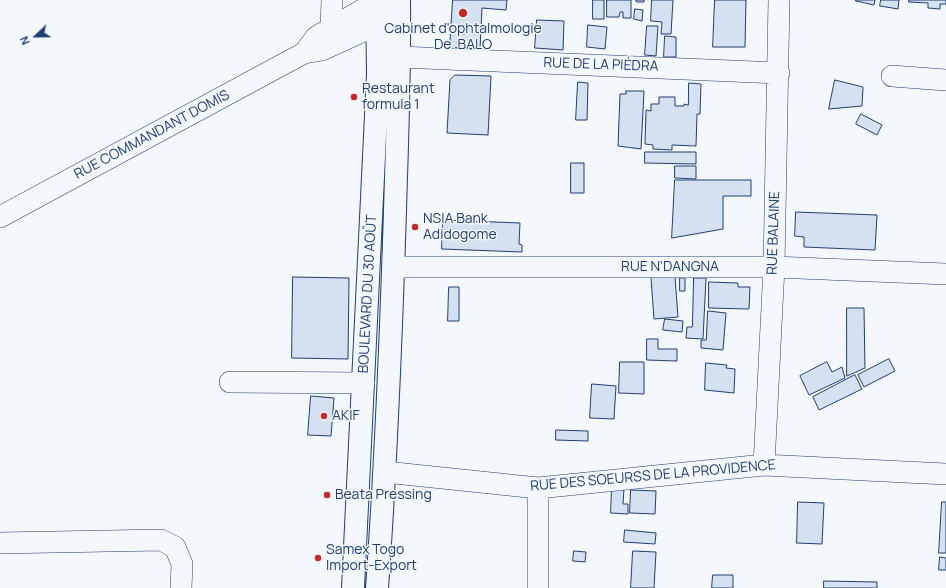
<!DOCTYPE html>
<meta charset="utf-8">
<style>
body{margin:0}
#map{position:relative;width:946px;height:588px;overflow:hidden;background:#f4f7fb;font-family:Manrope,sans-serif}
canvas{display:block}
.north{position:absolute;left:16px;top:16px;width:40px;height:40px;-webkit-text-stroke:3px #f4f7fb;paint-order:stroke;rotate:248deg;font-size:11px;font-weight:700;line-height:16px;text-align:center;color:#1d3f73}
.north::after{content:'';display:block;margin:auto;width:14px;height:18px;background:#1d3f73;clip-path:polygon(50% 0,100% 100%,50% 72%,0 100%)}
</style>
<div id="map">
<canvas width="946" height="588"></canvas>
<div class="north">N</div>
</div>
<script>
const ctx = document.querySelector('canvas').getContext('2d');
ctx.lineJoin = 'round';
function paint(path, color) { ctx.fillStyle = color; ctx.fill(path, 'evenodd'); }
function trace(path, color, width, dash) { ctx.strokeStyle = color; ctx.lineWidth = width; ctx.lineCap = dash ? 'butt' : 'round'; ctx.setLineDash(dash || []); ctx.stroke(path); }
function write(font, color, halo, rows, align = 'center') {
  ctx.font = font + ' Manrope,sans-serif'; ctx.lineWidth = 3; ctx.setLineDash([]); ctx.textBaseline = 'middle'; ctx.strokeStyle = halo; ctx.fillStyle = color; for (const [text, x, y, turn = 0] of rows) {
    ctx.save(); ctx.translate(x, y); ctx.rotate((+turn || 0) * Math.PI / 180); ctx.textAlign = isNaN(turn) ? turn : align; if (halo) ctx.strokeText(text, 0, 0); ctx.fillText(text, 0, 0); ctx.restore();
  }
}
const building = new Path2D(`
 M453,0H507L506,10L482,8L480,49L450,47Z
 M593,0H604V19H593Z
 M607,0H631V18H623V12H620L619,17H607Z
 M636,0H644V2H637Z
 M652,0H673L671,34H661L662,22L651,21Z
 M715,0H746L745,47H713Z
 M856,0H875L874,5L856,1Z
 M881,0H899L898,9L880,6Z
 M909,0H946V4H940V9L928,8V3L909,2Z
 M635,9L643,10L642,21L634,19Z
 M537,20L564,21L563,50L535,48Z
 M588,25L607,27L605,49L587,47Z
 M647,26H658L656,56L645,55Z
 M665,36L676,37V57H664Z
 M455,75L491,76L488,135L447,133L450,80Z
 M835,80L863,87L862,106L829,109Z
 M578,82L588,83L587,120H576Z
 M689,83L701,84L700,114H697L696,146L672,145V150L653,149V145L645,144L646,110L651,111V104H659V97H675V106H684V104L688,105Z
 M626,91H644L641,149L618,146L620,94H626Z
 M861,114L882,125L877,135L856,124Z
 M645,152H696V164L645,163Z
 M571,163H584V193H571Z
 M675,166H696V179L675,178Z
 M675,180H751V196H723V229L672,238Z
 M796,212L877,215L875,250L804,247V237L795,236Z
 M443,220L520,223L519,244L522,245V252L442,249Z
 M293,277L349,278L348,359L292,358Z
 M675,277L678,317L654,319L651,278Z
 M680,278H685V291H680Z
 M694,278H706L703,339L686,338L687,327H692Z
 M709,282L738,283V287H750L749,309L709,308Z
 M449,287H459V321H448Z
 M847,308H864L865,368L847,376Z
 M708,311L726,313L723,350L701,348V340H706Z
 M665,319L683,321L682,332L663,330Z
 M647,339H658V349H677V361L647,360Z
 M889,359L895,371L864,387L858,375Z
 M620,362H644V394L619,393Z
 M827,362L832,372L842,367L845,378L809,395L800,376Z
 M706,363L727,365L726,368L735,369L734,393L705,390Z
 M855,375L862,389L819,410L813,397Z
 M592,384L616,386L614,419L590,418Z
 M311,396L334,398L331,436L308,435Z
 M556,430L588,431V441L556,440Z
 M612,487L624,488L623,504H628V514L611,513Z
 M631,490L656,491L655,514L630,513Z
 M798,502L824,503L822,544L797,543Z
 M942,502H946V553H939Z
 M625,530L656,533L655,544L624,542Z
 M574,551L586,552L585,562L573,561Z
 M633,551L656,552L654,588H631Z
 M940,557L946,558V570H939Z
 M713,575H733V588H712Z
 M824,581L877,582V588H824Z`);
paint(building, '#d5e0f0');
trace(building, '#1d3f73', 1);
const minor = new Path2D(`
 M331,28L332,0
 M304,53L316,37L377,1
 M400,57L779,73
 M892,76L946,80
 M0,217L304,53L322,50L377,25
 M393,267H774L946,274
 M230,382L364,383
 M764,465L774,267L779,0
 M385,472L538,488L764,465L946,474
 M0,543L161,540L175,547L182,564L181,588
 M538,588V488`);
const highway = new Path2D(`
 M353,588L378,74L377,0
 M377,588C386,463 391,337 395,211C397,141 400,70 399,0`);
trace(minor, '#1d3f73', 22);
trace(highway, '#1d3f73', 24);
trace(minor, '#f4f7fb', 21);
trace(highway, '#f4f7fb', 22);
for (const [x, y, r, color] of [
 [463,13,5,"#c62828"],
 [354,97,4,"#c62828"],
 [415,227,4,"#c62828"],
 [324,416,4,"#c62828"],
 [327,495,4,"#c62828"],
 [318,558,4,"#c62828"]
]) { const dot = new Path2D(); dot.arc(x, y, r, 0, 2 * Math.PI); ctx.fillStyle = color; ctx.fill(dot); trace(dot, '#f4f7fb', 1.5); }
write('14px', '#1d3f73', '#f4f7fb', [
 ["Cabinet d'ophtalmologie",463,29,"center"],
 ["De. BALO",463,45,"center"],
 ["Restaurant",362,89],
 ["formula 1",362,105],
 ["NSIA Bank",423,219],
 ["Adidogome",423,235],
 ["AKIF",332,416],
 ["Beata Pressing",335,495],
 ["Samex Togo",326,550],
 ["Import-Export",326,566]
], 'left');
write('14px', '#1d3f73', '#f4f7fb', [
 ["RUE DE LA PIÉDRA",601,65,2],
 ["RUE COMMANDANT DOMIS",152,135,-28],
 ["RUE BALAINE",774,233,-88],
 ["RUE N'DANGNA",670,267],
 ["BOULEVARD DU 30 AOÛT",368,294,-87],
 ["RUE DES SOEURSS DE LA PROVIDENCE",653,476,-5]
]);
</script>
